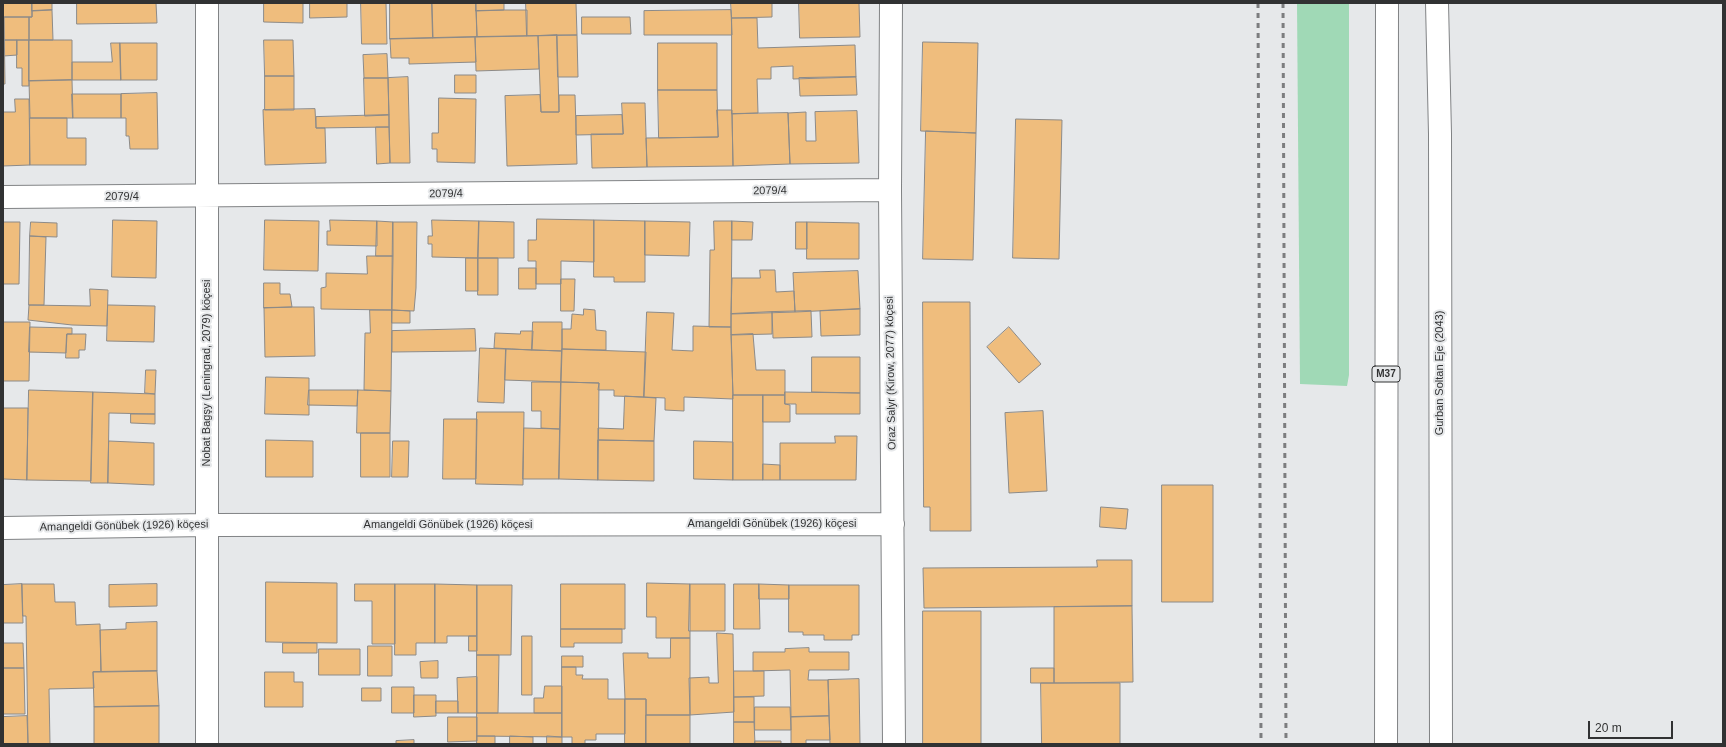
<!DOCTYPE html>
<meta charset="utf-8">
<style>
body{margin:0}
#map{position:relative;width:1726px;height:747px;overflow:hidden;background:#e6e8ea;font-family:Arial,sans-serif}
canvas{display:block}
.frame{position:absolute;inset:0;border:4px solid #313233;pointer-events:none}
.scale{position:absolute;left:1588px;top:721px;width:85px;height:18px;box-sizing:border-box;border:2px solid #313233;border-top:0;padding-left:5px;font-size:12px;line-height:14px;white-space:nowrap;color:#313233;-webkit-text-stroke:3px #e6e8ea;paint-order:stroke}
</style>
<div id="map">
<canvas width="1726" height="747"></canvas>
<div class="frame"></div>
<div class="scale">20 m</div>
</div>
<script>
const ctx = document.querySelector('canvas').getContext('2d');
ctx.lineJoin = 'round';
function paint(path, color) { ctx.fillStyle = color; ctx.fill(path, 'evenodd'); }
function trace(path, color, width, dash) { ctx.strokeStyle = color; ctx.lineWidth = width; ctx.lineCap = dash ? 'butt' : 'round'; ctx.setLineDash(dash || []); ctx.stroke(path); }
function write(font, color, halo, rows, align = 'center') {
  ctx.font = font + ' Arial,sans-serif'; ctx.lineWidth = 4; ctx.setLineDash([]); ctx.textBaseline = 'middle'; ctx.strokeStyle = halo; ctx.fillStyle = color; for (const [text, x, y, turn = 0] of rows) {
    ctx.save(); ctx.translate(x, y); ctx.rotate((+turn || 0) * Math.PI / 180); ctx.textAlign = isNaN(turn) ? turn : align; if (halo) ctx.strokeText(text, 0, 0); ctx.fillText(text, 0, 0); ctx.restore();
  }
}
paint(new Path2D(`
 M1297,3H1349V375L1347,386L1300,384Z`), '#a0d9b6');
const building = new Path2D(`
 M3,3H32V17H3Z
 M32,3H52V10L32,11Z
 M77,3H156L157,23L77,24Z
 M264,3H303V23L264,22Z
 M310,3H347V17L310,18Z
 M361,3H386L387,44H362Z
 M390,3H432L433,38L390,39Z
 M432,3H476L477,37L433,38Z
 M476,3H504V10L476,11Z
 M526,3H576L577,35L527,36Z
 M731,3H772V17L732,18Z
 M799,3H859L860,37L800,38Z
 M52,10L53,40H29V17H32V11Z
 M504,10H527V36L477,37L476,11Z
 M731,10L732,35H644V11Z
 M3,17H4L5,84H3Z
 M4,17H29V40H4Z
 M582,17H630L631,34H582Z
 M732,18H757L758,48L855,45L856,77L793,79V66L771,67V79H757L758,113L732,114Z
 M557,35H577L578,77H558Z
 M557,35L559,112H541L538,36Z
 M538,36L539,69L476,71L475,37Z
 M475,37L476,62L409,64V58H391L390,39Z
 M4,40H17V55L4,56Z
 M17,40H29V86H22V68H17Z
 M29,40H72V80L29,81Z
 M264,40H293L294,76H265Z
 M923,42L978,43L976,133L921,131Z
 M111,43H120L121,80H72V62H112Z
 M120,43H157V80H121Z
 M658,43H717V90H658Z
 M387,54L388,78H364L363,55Z
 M455,75H476V93H455Z
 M265,76H294V110H265Z
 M408,77L410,163H390L388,78Z
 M856,77L857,95L800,96L799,78Z
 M364,78H388L389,115L365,116Z
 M72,80L73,118H30L29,81Z
 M658,90H717L718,137L659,138Z
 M157,93L158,149H130L129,136H126V118H121V94Z
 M72,94H121V118H73Z
 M540,95L541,112H559V95H575L577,164L507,166L505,96Z
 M439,98L476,99L475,163L437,162V149H432V133H438Z
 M15,99H29L30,165L3,166V112H15Z
 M622,103H645L647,167L592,168L591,134H623Z
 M315,109L316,128H325L326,163L265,165L263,110Z
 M717,110H732L733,166L647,167L646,138L718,137Z
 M857,111L859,163L790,164L788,113L806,112V141H816L815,112Z
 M788,113L790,164L733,166L732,114Z
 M389,115V127L316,128V117Z
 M622,115L623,134L576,135V116Z
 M30,118H67V138H86V165H30Z
 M1016,119L1062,120L1059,259L1013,258Z
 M376,127H389L390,163L377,164Z
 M926,131L976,133L973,260L923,259Z
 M537,219L594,220V262L561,261V284H536V261H528V240H536Z
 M113,220L157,221L156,278L112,277Z
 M265,220L319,221L318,271L264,270Z
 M330,220L377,221V246L327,245V231H330Z
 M432,220L479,221L478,258L432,257V244H428V236H432Z
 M594,220L645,221V282H614V277H594Z
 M377,221L393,222V256H376Z
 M479,221L514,222V258H478Z
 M645,221L690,222L689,256L645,255Z
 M714,221H732L731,327H709L710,250H714Z
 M732,221L753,222L752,240H732Z
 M3,222H20L19,284H3Z
 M31,222L57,223V237L30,236Z
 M393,222H417L416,288L414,311L392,310Z
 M796,222H807V249H796Z
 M807,222L859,223V259H807Z
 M30,236L46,237L44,305H29Z
 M367,256H393L392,310L321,309V288L326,287V273L367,274Z
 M466,258H478V291H466Z
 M478,258H498V295H478Z
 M519,268H536V289H519Z
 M760,270H775L776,292L794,291L795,312L731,314L732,278H760Z
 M858,271L860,309L795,312L793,273Z
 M561,279H575L574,311H561Z
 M264,283H280V294H290L292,307L264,308Z
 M90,289L108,290L107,326L72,325L28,320L29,305L90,306Z
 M923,302H970L971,531H930V507H924Z
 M108,305L155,306L154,342L107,341Z
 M292,307H314L315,356L265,357L264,308Z
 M584,309L595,310L596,330L606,331V350L562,349V329H571L572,314L583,315Z
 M860,309V335L821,336L820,311Z
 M370,310H392L391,391L364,390L365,333H370Z
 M392,310L410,311V323H392Z
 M811,311L812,337L773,338L772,312Z
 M647,312L674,313L672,350L693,351V326L731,327L733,399L684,397V411L665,410V398L644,397Z
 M772,312V334L731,335V314Z
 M3,322H30L29,381H3Z
 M533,322H562V351L532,350Z
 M30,327L72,328V334H67L66,353L29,352Z
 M1009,327L1041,364L1019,383L987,347Z
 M475,329L476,351L392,352V331Z
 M521,331H533L532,350L494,348L495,333L520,334Z
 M67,334H86L85,350H79V358H66Z
 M753,334L756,370H785V395H733L731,335Z
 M480,348L506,349L504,403L478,402Z
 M506,349L562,351L561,382L505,380Z
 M562,349L646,352L644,397L614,396V390H598L599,383L561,382Z
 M812,357H860V393L812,392Z
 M146,370H156L155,394L145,393Z
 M266,377L309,378V415L265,414Z
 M532,382H561L560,429L541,428V411H532Z
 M561,382L599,383L598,480L559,479Z
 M29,390L93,392L91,481L27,480Z
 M309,390H358L357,406L308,405Z
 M358,390L391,391L390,433H357Z
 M93,392L155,394V414L109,413L108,483H91Z
 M785,392L860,393V414H796V404H785Z
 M733,395H763V480H733Z
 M763,395H785V404L790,405V422H763Z
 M625,396L656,398L654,441L598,440V428L623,429Z
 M3,408H28L27,480L3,479Z
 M1043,411L1047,491L1009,493L1005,413Z
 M477,412H524L523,485L476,484Z
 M131,414H155V424L131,423Z
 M444,419H477L476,479H443Z
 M524,428L560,429L559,479H523Z
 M361,433H390V477H361Z
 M835,436H857L856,480H780V443H835Z
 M266,440L313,441V477H266Z
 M598,440L654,441V481L598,480Z
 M109,441L154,443V485L108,483Z
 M393,441H409L408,477H392Z
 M694,441L733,442V480L694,479Z
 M763,464L780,465V480H763Z
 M1162,485H1213V602H1162Z
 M1101,507L1128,509L1126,529L1100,527Z
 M1097,560H1132V606L924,608L923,568L1097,567Z
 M266,582L337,583V643L266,642Z
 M647,583L690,584V638H656V617H647Z
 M22,584H54L55,602H75L76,625L100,624L101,672H93L94,688L49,689L50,744H28L26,616H23Z
 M22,584L23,623H3V585Z
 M157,584V606L109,607V585Z
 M355,584H395V644H372V601H355Z
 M395,584H435V643H416V655H395Z
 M435,584L477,585V636H447V643H435Z
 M561,584H625V629H561Z
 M690,584H725V631H689Z
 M734,584H759L760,629H734Z
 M759,584L789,585V599H759Z
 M477,585H512L511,655H477Z
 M789,585H859V635H852V640H824V635H803V632H789Z
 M1132,606L1133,682L1054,683V607Z
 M923,611H981V744H923Z
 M157,622V671L101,672L100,630L126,629V623Z
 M561,629H622V643H574V647H561Z
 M717,633L733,634L734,712L690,715L689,678L709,677V683H718Z
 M469,636H477V651H469Z
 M522,636H532V695H522Z
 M671,638H690V715H646V699H625L623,653H648V658H670Z
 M3,643H23L24,668H3Z
 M283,643H317V653H283Z
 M368,646H392V676H368Z
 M809,648V652H849V670H809L808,680H828L829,716L791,717L790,670L753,671V652H785V649Z
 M319,649H360V675H319Z
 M477,655H499L498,713H477Z
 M562,656H583V667H562Z
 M438,661V678H421L420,662Z
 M562,667H576V675H583L582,679H608V699H625V734H596V740H585V744H572V737H562Z
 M3,668H24L25,714H3Z
 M1031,668H1054V683H1031Z
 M157,671L159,706L94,707L93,672Z
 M734,671H764V696L734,697Z
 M265,672H294V682H303V707H265Z
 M477,677V713H458L457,678Z
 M859,679L860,744H830L828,680Z
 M1041,683H1120V744H1042Z
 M545,686H562V713H534V698H543Z
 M392,687H414V713H392Z
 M362,688H381V701H362Z
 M414,695H436V716L414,717Z
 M734,697H754V722H734Z
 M625,699H646V744H625Z
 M436,701H458V713H436Z
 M159,706V744H94V707Z
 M755,707H790L791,730H755Z
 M477,713H562V737L477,736Z
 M646,715H690V744H646Z
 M27,716L28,744H3V717Z
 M829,716L830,740H806V744H791V717Z
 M448,717H477V741L448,742Z
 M734,722H754L755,744H734Z
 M477,736H495V744H477Z
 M510,736L533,737V744H510Z
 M547,736L562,737V744H547Z
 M414,740V744H396V741Z
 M755,741H781V744H755Z`);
paint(building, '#efbd7d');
trace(building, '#8c8a88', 1);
const minor = new Path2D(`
 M207,3V744
 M891,3L890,190L894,744
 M3,197L890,190
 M3,528L207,525L893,524`);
const highway = new Path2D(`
 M1437,3L1440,134L1441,744
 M1386,744L1387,3`);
trace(minor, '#818385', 24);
trace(highway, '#818385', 24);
trace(minor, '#fff', 22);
trace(highway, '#fff', 22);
trace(new Path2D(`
 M1258,3L1261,744
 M1283,3L1286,744`), '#7c7d7f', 3, [5, 5]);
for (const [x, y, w] of [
 [1386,374,28]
]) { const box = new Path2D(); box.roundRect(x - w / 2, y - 8, w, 16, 3); ctx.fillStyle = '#e6e8ea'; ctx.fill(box); trace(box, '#313233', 1); }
write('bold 10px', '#313233', null, [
 ["M37",1386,374]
]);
write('11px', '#313233', '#e6e8ea', [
 ["2079/4",770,191,-1],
 ["2079/4",446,194,-1],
 ["2079/4",122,197],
 ["Nobat Bagşy (Leningrad, 2079) köçesi",207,373,-90],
 ["Oraz Salyr (Kirow, 2077) köçesi",891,373,-91],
 ["Gurban Soltan Eje (2043)",1440,373,-90],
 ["Amangeldi Gönübek (1926) köçesi",772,524],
 ["Amangeldi Gönübek (1926) köçesi",448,525],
 ["Amangeldi Gönübek (1926) köçesi",124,526,-1]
]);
</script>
